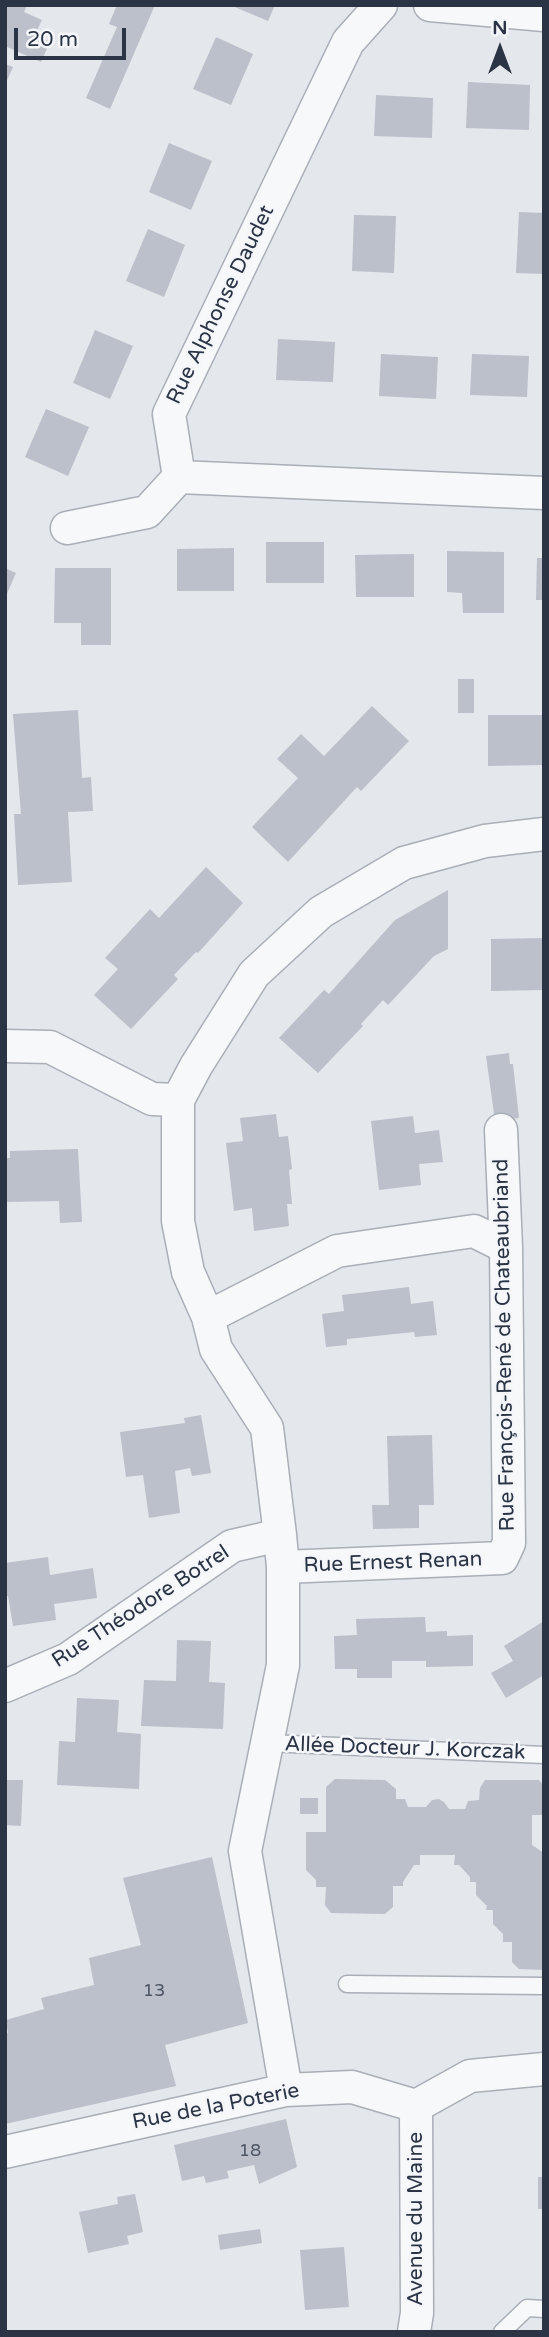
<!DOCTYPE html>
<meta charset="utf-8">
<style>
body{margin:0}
#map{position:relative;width:549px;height:2337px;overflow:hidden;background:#e4e7ec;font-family:"Varela Round",sans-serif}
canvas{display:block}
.frame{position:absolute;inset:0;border:7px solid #2b3445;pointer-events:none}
.north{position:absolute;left:465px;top:14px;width:70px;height:70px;-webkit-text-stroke:5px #f4f6f9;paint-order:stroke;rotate:0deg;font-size:19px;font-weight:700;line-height:28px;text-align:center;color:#2b3445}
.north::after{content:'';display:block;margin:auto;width:24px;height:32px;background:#2b3445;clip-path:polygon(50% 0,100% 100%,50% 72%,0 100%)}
.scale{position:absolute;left:14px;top:28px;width:112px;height:32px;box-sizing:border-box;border:4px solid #2b3445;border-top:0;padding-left:9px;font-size:21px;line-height:24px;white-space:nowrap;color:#2b3445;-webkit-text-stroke:5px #f4f6f9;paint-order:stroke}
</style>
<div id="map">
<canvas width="549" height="2337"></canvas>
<div class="frame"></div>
<div class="north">N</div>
<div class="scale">20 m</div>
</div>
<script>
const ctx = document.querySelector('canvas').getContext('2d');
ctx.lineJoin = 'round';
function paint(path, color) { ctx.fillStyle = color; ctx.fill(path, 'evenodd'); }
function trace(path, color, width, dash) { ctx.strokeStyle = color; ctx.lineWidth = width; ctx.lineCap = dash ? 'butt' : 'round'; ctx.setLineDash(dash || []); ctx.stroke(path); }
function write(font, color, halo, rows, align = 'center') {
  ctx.font = font + ' "Varela Round",sans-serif'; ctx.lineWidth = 5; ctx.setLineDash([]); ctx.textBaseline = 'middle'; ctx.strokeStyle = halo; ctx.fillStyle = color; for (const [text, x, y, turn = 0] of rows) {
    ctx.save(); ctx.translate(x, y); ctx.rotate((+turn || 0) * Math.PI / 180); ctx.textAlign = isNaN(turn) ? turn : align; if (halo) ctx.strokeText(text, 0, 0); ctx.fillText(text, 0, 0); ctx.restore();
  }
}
paint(new Path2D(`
 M5,5H27L24,12L42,20L35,35L50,42L41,62L5,46Z
 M117,5H155L110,109L86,98L117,27L109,24Z
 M230,5H275L268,21Z
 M216,37L253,54L231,105L193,89Z
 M5,64L13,67L5,85Z
 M468,82L530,85L529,130L466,128Z
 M376,95L433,98L432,138L374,136Z
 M169,143L212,161L191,210L149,192Z
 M519,212L544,213V274L516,273Z
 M354,215L396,216L394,273L352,271Z
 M148,229L185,245L164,297L126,281Z
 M95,330L133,346L110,399L73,383Z
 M278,339L335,342L333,382L276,380Z
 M381,354L438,357L436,399L379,396Z
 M472,354L529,356L527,397L470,395Z
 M46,409L89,427L68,476L25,457Z
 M266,542H324V583H266Z
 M234,548V591H177V549Z
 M447,551L504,552V613H463L462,593L447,592Z
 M414,554V597H356L355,555Z
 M537,558H544V600H536Z
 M5,568L16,573L5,598Z
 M55,568H111V645H81V623H54Z
 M458,679H474V713H458Z
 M372,706L409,741L361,791L357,787L288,862L252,827L298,778L277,759L301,734L324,756Z
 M78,710L82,778L91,777L93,811L68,812L72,882L18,885L14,814H21L13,714Z
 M488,715H544V765L488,766Z
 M206,867L243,903L198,953L196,952L174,975L178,979L131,1029L94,995L118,969L105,958L150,909L159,918Z
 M448,890V949L434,956L388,1005L383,1000L361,1024L363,1026L318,1073L279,1038L324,990L329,994L395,920Z
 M544,938V990L491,991V939Z
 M509,1053L510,1064H513L519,1118L495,1121L486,1056Z
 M276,1114L279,1137L288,1136L292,1169L289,1170L292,1204H287L289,1226L254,1231L252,1208L234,1211L226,1143L243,1141L240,1118Z
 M413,1116L415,1133L439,1130L443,1162L419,1164L421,1185L379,1190L371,1121Z
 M78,1149L82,1222L60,1223L59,1201L5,1202V1158H10V1151Z
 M409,1287L411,1304L433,1301L437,1335L415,1337L414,1332L347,1339V1345L326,1347L322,1314L344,1311L342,1295Z
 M201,1415L211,1473L192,1476L190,1468L175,1471L180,1513L149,1518L143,1475L126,1477L120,1432L185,1423L184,1418Z
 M432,1435L434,1505H419V1528L373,1529L372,1505H389L387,1436Z
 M48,1557L50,1575L93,1568L97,1598L54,1604L56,1620L13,1626L8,1596H5V1563Z
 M425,1617L426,1632L447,1631V1636L473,1635V1666L426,1667V1661H392V1678H357V1669H335L334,1636L357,1635L356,1619Z
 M544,1621V1675L506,1698L491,1673L513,1661L504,1646Z
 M177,1640L211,1641L209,1682L225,1683L223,1729L141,1726L144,1680L176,1681Z
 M77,1698L119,1700L117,1732L141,1734L139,1789L57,1785L59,1741L75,1742Z
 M335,1779L385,1780L396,1789V1799H405L408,1807H426L432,1800L439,1799L444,1802L449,1809H465L468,1801L479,1800L480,1788L485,1780H539L544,1786V1815H532V1845L544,1853V1970L519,1969L512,1962V1942H503V1934L493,1924V1910H486L487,1906L476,1895V1882H470V1877L459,1865H454L455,1855H420V1865H414L403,1882V1886H393V1907L385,1914L331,1913L325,1905L326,1887H316V1880L306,1870V1832H326V1787Z
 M5,1780H23L21,1826L5,1825Z
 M300,1798H318V1814H300Z
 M212,1857L248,2023L165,2045L176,2086L5,2124V2034L8,2033L6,2020L44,2009L41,1998L94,1985L89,1958L141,1945L123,1878Z
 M286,2119L297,2167L259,2184L254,2165L227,2171L229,2178L206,2183L204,2176L182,2181L174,2145Z
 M538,2177H544V2209H538Z
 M135,2194L143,2232L127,2236L129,2244L88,2253L79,2212L118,2204L117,2197Z
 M260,2229L262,2243L220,2250L218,2235Z
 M344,2247L349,2307L305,2310L300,2250Z`), '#bbc0ca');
const lane = new Path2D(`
 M267,1743L544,1755
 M347,1984L544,1986
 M502,2332L527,2308L544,2309`);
const street = new Path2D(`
 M381,5L348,42L169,414L179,477L544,493
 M430,5L544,15
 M67,528L147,512L179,477
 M5,1046L50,1047L152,1099L178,1100
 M208,1317L337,1251L474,1231L506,1247
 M283,1567L502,1558L509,1543L506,1247L501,1130
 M5,1686L68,1659L232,1546L280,1535
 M286,2090L245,1851L283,1665V1567L280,1535L267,1428L216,1349L208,1317L188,1272L178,1221V1100L196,1066L254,974L321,912L404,863L485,841L544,834
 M5,2152L286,2090L352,2087L416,2106L470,2076L544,2069
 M414,2332L417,2313L416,2106`);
trace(lane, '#a9aeb7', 19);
trace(street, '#a9aeb7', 35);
trace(lane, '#f7f8fa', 16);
trace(street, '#f7f8fa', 32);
write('18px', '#4f5766', null, [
 ["13",154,1991],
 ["18",250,2151]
]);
write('21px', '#2b3445', '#f4f6f9', [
 ["Rue Alphonse Daudet",221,305,-64],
 ["Rue François-René de Chateaubriand",505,1345,-91],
 ["Rue Ernest Renan",393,1563,-2],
 ["Rue Théodore Botrel",141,1607,-33],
 ["Allée Docteur J. Korczak",405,1749,2],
 ["Rue de la Poterie",216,2107,-11],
 ["Avenue du Maine",416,2219,-90]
]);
</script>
